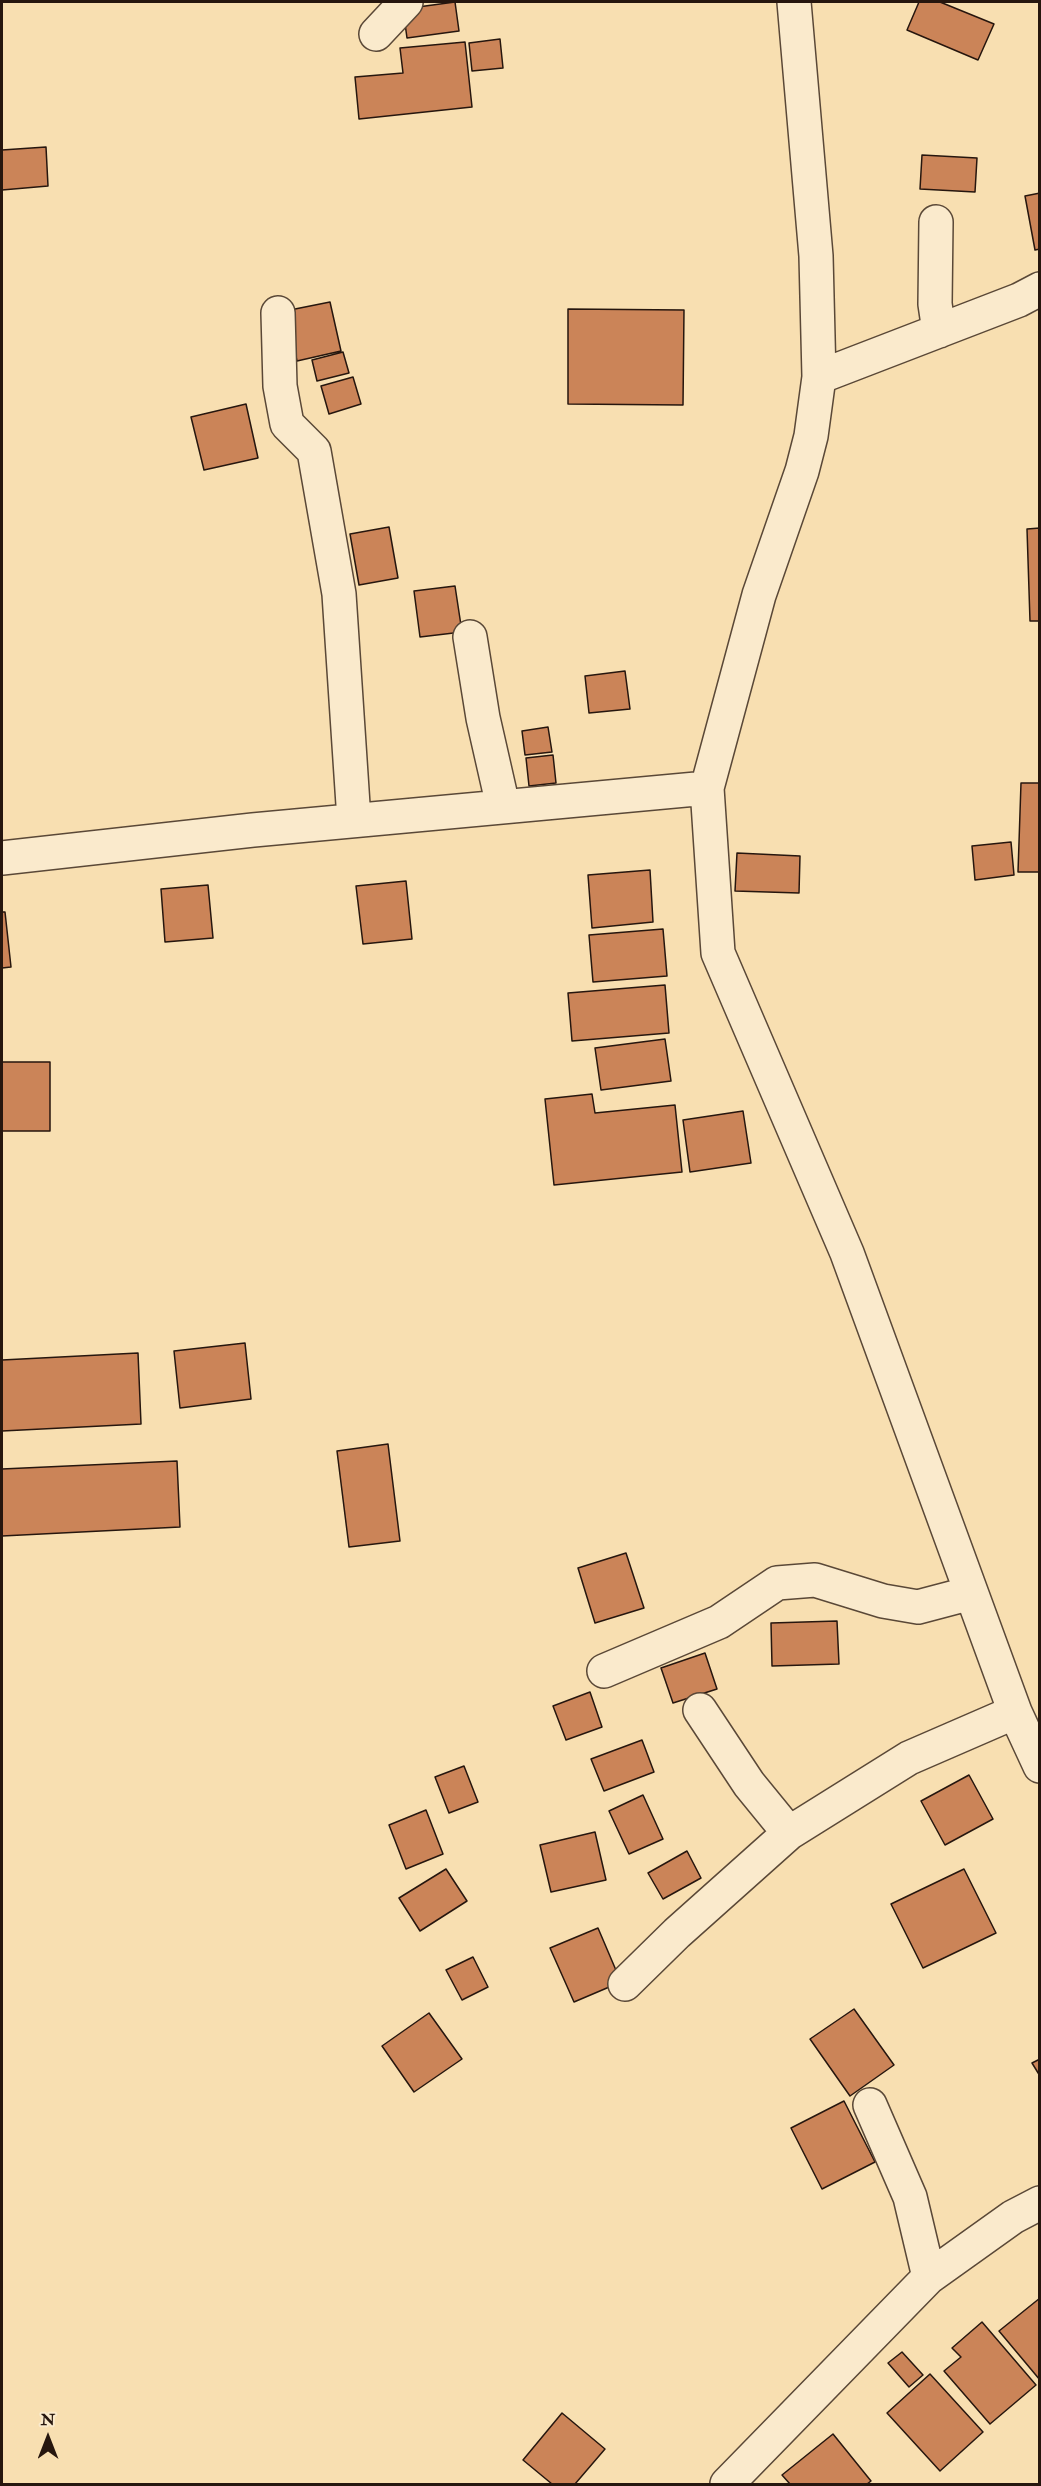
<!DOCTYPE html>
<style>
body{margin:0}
#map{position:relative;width:1041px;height:2486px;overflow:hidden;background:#f8dfb1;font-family:"IM FELL Double Pica",serif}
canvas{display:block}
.frame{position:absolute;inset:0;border:3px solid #26160e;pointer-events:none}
.north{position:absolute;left:18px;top:2408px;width:60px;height:60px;-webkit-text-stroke:4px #faeacc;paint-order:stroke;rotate:0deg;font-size:16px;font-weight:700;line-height:24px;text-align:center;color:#26160e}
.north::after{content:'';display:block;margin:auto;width:21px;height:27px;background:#26160e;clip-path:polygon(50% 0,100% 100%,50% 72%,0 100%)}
</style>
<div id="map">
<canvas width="1041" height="2486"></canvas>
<div class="frame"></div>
<div class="north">N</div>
</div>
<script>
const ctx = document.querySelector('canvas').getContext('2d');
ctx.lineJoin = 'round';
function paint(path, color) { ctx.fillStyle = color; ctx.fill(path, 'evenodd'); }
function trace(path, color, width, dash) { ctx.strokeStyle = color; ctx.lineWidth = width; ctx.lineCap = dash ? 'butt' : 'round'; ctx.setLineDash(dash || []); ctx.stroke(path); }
const building = new Path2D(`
 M455,2L459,31L407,38L403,9Z
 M919,2H940L994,24L978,60L907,30Z
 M500,39L503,68L472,71L469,43Z
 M465,42L472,107L359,119L355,77L403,73L400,48Z
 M46,147L48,186L2,190V150Z
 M922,155L977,158L975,192L920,189Z
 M1040,193V249L1035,250L1025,196Z
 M330,302L341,351L297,361L285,311Z
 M568,309L684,310L683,405L568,404Z
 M343,352L349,373L317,381L312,360Z
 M353,377L361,404L329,414L321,386Z
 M246,404L258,458L204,470L191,417Z
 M389,527L398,578L359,585L350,534Z
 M1040,528V621H1030L1027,529Z
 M455,586L462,632L420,637L414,591Z
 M625,671L630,709L589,713L585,676Z
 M548,727L552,752L525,755L522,731Z
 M553,755L556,783L529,786L526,758Z
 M1021,783H1040V872H1018Z
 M1011,842L1014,875L975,880L972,846Z
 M737,853L800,856L799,893L735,891Z
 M650,870L653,922L592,928L588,875Z
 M406,881L412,939L363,944L356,886Z
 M208,885L213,938L165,942L161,889Z
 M2,912H5L11,967L2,968Z
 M663,929L667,976L593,982L589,935Z
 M665,985L669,1033L572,1041L568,993Z
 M665,1039L671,1081L601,1090L595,1048Z
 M2,1062H50V1131H2Z
 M592,1094L595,1113L675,1105L682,1172L554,1185L545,1099Z
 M743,1111L751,1163L690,1172L683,1120Z
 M245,1343L251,1399L180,1408L174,1351Z
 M138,1353L141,1424L2,1431V1360Z
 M388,1444L400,1541L349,1547L337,1451Z
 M177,1461L180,1527L2,1536V1469Z
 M626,1553L644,1608L595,1623L578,1568Z
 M837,1621L839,1664L772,1666L771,1623Z
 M705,1653L717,1689L673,1703L661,1668Z
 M590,1692L602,1727L566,1740L553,1706Z
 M642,1740L654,1772L604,1791L591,1759Z
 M464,1766L478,1802L449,1813L435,1777Z
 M969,1775L993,1819L945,1845L921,1801Z
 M643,1795L663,1839L629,1854L609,1811Z
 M426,1810L443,1854L406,1869L389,1825Z
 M595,1832L606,1880L551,1892L540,1845Z
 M687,1851L701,1878L663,1899L648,1873Z
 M446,1869L467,1901L420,1931L399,1898Z
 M964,1869L996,1933L923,1968L891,1904Z
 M598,1928L621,1982L574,2002L550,1948Z
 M473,1957L488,1987L462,2000L446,1970Z
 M854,2009L894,2065L850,2096L810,2039Z
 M429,2013L462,2059L414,2092L382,2046Z
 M1040,2059V2076L1032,2063Z
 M844,2101L875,2162L822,2189L791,2128Z
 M1040,2298V2380L999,2331Z
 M982,2322L1036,2385L990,2424L944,2371L961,2357L952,2348Z
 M902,2352L923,2375L909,2387L888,2363Z
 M930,2374L983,2432L940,2471L887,2413Z
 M562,2413L605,2449L575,2484H552L523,2460Z
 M833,2434L871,2481L867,2484H790L782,2475Z`);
paint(building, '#cb8458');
trace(building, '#26160e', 1.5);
const minor = new Path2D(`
 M794,2L816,256L819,377L811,436L802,471L759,595L707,788L718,953L847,1253L1015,1712L1040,1766
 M376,34L406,2
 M936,222L935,304L939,331
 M278,313L280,386L287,424L314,451L339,594L354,820
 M819,377L1019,300L1040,289
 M470,637L483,718L503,806
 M2,858L253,830L707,788
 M604,1671L719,1622L777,1583L815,1580L883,1601L918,1607L971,1593
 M700,1710L749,1784L789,1833
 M625,1984L677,1933L789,1833L909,1758L1015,1712
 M870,2105L910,2197L929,2277
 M727,2484L929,2277L1013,2217L1040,2203`);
trace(minor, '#5a4837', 36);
trace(minor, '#faeacc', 33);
</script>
